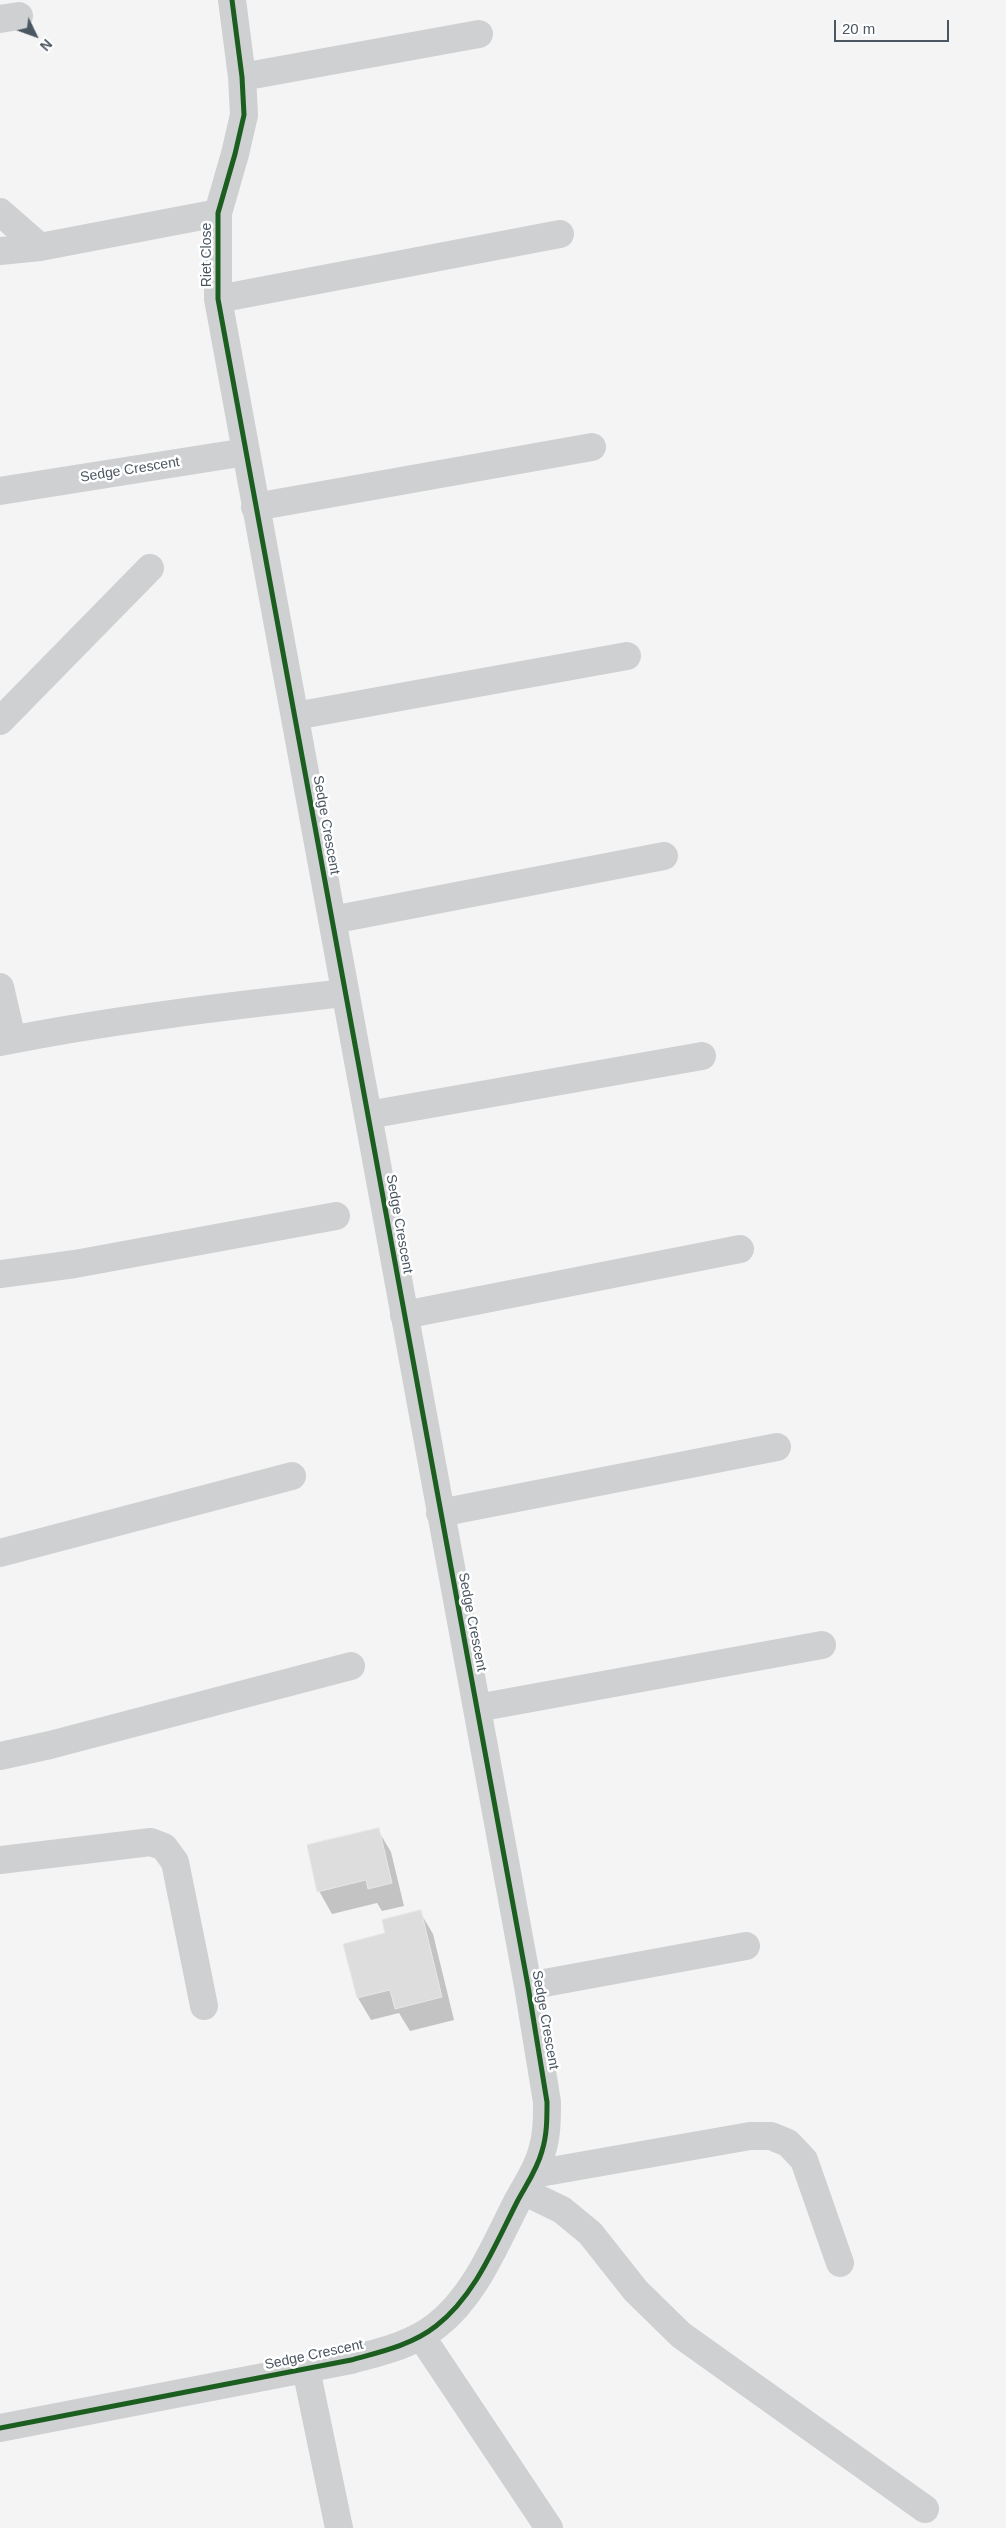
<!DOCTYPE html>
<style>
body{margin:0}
#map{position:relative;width:1006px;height:2528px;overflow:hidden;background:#f4f4f4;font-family:Helvetica,sans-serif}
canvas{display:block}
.north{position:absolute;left:10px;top:10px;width:50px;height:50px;-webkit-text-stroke:4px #fff;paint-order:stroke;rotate:132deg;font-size:14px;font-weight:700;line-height:20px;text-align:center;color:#4a5661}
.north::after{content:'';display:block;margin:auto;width:18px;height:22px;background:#4a5661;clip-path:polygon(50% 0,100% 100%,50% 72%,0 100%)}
.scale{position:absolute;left:834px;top:20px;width:115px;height:22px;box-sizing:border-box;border:2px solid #4a5661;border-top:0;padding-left:6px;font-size:15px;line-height:18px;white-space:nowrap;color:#4a5661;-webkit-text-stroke:4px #fff;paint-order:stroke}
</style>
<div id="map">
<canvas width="1006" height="2528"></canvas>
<div class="north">N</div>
<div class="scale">20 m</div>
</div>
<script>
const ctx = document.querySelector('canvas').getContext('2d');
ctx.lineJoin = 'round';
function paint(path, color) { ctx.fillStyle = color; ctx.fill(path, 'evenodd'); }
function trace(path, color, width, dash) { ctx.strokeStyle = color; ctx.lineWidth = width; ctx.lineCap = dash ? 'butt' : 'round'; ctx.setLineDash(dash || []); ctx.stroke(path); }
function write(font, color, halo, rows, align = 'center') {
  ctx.font = font + ' Helvetica,sans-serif'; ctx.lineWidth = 5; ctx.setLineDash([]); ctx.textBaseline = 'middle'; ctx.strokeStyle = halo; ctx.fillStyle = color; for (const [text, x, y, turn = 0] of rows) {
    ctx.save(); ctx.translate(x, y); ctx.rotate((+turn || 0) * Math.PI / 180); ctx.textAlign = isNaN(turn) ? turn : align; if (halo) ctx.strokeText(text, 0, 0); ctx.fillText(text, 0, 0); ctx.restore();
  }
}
paint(new Path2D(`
 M378,1830L391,1852L404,1906L382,1911L377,1903L332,1914L319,1891Z
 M420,1912L433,1934L454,2020L410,2031L399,2013L371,2020L358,1998L386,1934Z`), '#0003');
const building = new Path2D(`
 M379,1828L392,1883L368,1889L366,1880L317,1892L307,1845Z
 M421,1910L442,1997L395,2009L390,1990L357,1998L343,1944L385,1933L382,1920Z`);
paint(building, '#ddddde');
trace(building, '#e5e6e7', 1);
trace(new Path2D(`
 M0,19L19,16
 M242,77L479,34
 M0,212L40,247
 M0,251L40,247L218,213
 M218,299L560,234
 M0,491L246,452
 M255,507L592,447
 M295,716L627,656
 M0,721L150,568
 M332,920L664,856
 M0,987L12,1039
 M0,1042C114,1019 230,1006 345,993
 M368,1115L702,1056
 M0,1274L75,1264L336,1216
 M404,1315L740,1249
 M440,1513L777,1447
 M0,1553L292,1476
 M477,1708L822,1645
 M0,1756L50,1745L351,1666
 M0,1860L151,1842L164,1847L175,1862L204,2006
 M528,1986L746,1946
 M534,2174L750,2136H771L788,2143L804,2160L840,2263
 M523,2191L562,2210L590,2233L636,2291L681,2335L925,2509
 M421,2336L549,2528
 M306,2369L339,2528
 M0,2428L351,2360C380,2352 412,2345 436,2326C475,2296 495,2245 517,2202C526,2185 537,2170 542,2151C547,2135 547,2119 547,2102L528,1986L218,299V213L235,154L244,115L242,77L232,0`), '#ced0d2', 28);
trace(new Path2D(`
 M0,2428L351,2360C380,2352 412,2345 436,2326C475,2296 495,2245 517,2202C526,2185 537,2170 542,2151C547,2135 547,2119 547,2102L528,1986L218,299V213L235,154L244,115L242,77L232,0`), '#1b5e20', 5);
write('14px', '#4a5661', '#fff', [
 ["Riet Close",207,255,-90],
 ["Sedge Crescent",130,470,-9],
 ["Sedge Crescent",326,825,80],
 ["Sedge Crescent",399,1224,80],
 ["Sedge Crescent",472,1622,79],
 ["Sedge Crescent",545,2020,80],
 ["Sedge Crescent",314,2355,-12]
]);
</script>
